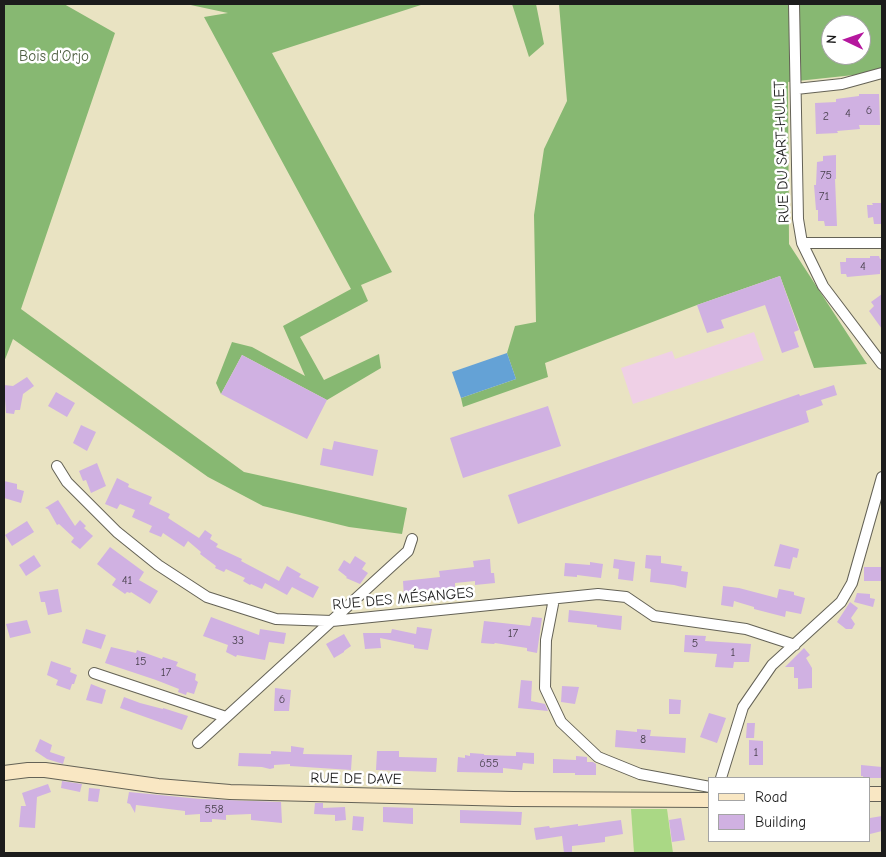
<!DOCTYPE html>
<meta charset="utf-8">
<style>
body{margin:0}
#map{position:relative;width:886px;height:857px;overflow:hidden;background:#e9e3c2;font-family:"Comic Neue",sans-serif}
canvas{display:block}
.frame{position:absolute;inset:0;border:5px solid #1c1c1c;pointer-events:none}
.legend{position:absolute;left:708px;top:777px;width:162px;height:65px;box-sizing:border-box;background:#fff;border:1px solid #a4a4a4;margin:0;padding:6px 9px;list-style:none;font-size:15px;color:#1c1c1c}
.legend li{display:flex;align-items:center;gap:10px;height:25px}
.legend b{width:25px;border:1px solid #a4a4a4}
.north{position:absolute;left:821px;top:15px;width:50px;height:50px;box-sizing:border-box;background:#fff;border:1px solid #a4a4a4;border-radius:50%;rotate:273deg;font-size:14px;font-weight:700;line-height:20px;text-align:center;color:#1c1c1c}
.north::after{content:'';display:block;margin:auto;width:18px;height:22px;background:#b5179e;clip-path:polygon(50% 0,100% 100%,50% 72%,0 100%)}
</style>
<div id="map">
<canvas width="886" height="857"></canvas>
<div class="frame"></div>
<ul class="legend">
<li><b style="height:6px;background:#f9e7c3"></b>Road</li>
<li><b style="height:14px;background:#d0b1e2"></b>Building</li>
</ul>
<div class="north">N</div>
</div>
<script>
const ctx = document.querySelector('canvas').getContext('2d');
ctx.lineJoin = 'round';
function paint(path, color) { ctx.fillStyle = color; ctx.fill(path, 'evenodd'); }
function trace(path, color, width, dash) { ctx.strokeStyle = color; ctx.lineWidth = width; ctx.lineCap = dash ? 'butt' : 'round'; ctx.setLineDash(dash || []); ctx.stroke(path); }
function write(font, color, halo, rows, align = 'center') {
  ctx.font = font + ' "Comic Neue",sans-serif'; ctx.lineWidth = 5; ctx.setLineDash([]); ctx.textBaseline = 'middle'; ctx.strokeStyle = halo; ctx.fillStyle = color; for (const [text, x, y, turn = 0] of rows) {
    ctx.save(); ctx.translate(x, y); ctx.rotate((+turn || 0) * Math.PI / 180); ctx.textAlign = isNaN(turn) ? turn : align; if (halo) ctx.strokeText(text, 0, 0); ctx.fillText(text, 0, 0); ctx.restore();
  }
}
paint(new Path2D(`
 M754,332L764,360L633,404L621,368L672,351L675,359Z`), '#efd0e6');
paint(new Path2D(`
 M631,809H667L673,853H634Z`), '#aad885');
paint(new Path2D(`
 M4,4H64L115,33L21,309L244,472L407,508L402,534L349,527L263,506L208,477L13,339L4,362Z
 M186,4H483H424L272,53L392,272L361,285L368,301L300,337L324,380L379,354L381,368L327,400L242,355L221,394L216,383L232,342L252,347L305,376L283,326L351,289L204,17L228,13Z
 M512,4H536L544,44L529,57Z
 M559,4H882V72L788,82L789,244L867,364L814,368L780,276L697,305L545,363L548,377L463,407L461,398L516,379L507,353L515,326L536,322L534,215L544,149L567,101ZM831,25H861V55H831Z`), '#87b872');
paint(new Path2D(`
 M507,353L516,379L461,398L452,372Z`), '#64a2d6');
paint(new Path2D(`
 M859,94H879L880,125H859L860,129L837,131L838,133L816,134L815,103L836,102V99L859,96Z
 M836,155V179H835L837,226H825L824,221H818V210H816L814,185H816L817,162L823,161V156Z
 M872,203H882V224H874L873,217L868,218L867,205H873Z
 M870,256H879L880,259H882V270H880V274L847,277L846,274H841L840,262H846V258H870Z
 M780,276L799,330L794,332L799,347L782,353L765,305L721,320L724,328L707,333L697,305Z
 M882,294V329L869,311L874,306L871,302Z
 M242,355L327,400L307,439L221,394Z
 M27,377L34,386L23,394L20,410H15L14,414L6,413L4,385L13,386Z
 M834,385L837,395L821,400L823,405L806,411L809,422L518,524L508,495L799,394L800,396Z
 M56,392L75,403L67,417L48,406Z
 M548,406L561,446L463,478L450,438Z
 M81,425L96,432L87,451L73,443Z
 M334,441L378,450L373,476L320,465L323,448L332,450Z
 M97,463L106,486L91,493L86,480L83,481L79,471Z
 M117,478L129,484L128,487L152,497L149,504L170,514L168,518L199,538L205,530L212,535L210,539L218,544L216,547L242,559L241,561L279,581L287,566L301,574L299,577L319,587L313,598L292,587L287,595L265,583L262,589L251,584L250,585L243,581L245,578L226,569L224,572L215,568L216,566L200,554L201,552L188,541L184,547L163,533L161,537L149,532L152,526L132,517L135,510L120,504L117,509L105,504Z
 M4,481L17,484V489L24,491L21,503L4,498Z
 M58,500L75,526L80,520L86,526L84,528L93,536L80,549L71,542L74,538L59,524L57,525L48,509L45,508Z
 M27,521L34,532L12,546L5,535Z
 M780,544L799,549L797,558L793,557L790,569L774,566Z
 M110,547L144,572L139,580L158,591L150,604L131,592L130,593L127,592L125,594L112,585L116,579L97,564Z
 M34,555L41,566L26,576L19,565Z
 M646,555L661,556V563L682,566L681,571L688,572L686,588L674,585L650,582L651,569L645,568Z
 M355,556L366,563L362,569L368,573L360,584L346,578L347,577L338,570L344,560L350,564Z
 M490,559L491,573H494L495,583L475,585V581L455,583V588L425,590V592L413,594V597L404,598L403,581L440,577L439,571L474,567L473,561Z
 M614,559L635,562L633,581L618,579L619,569L613,568Z
 M590,562L603,564L601,578L577,575V577L564,576L565,563L590,565Z
 M864,567H882V581H864Z
 M723,586L739,588L777,598L779,589L794,592V595L805,598L801,614L786,611L785,617L754,609V607L734,601L733,607L721,605Z
 M58,589L62,612L48,615L45,602H41L39,592Z
 M857,593L870,594V598L875,599L873,607L854,602Z
 M850,602L858,608L851,618L855,624L852,629H846L837,622Z
 M569,610L622,616L621,630L597,627V625L568,622Z
 M211,617L259,635L260,629L286,633L284,644L269,642L265,660L237,655L236,657L226,652L228,645L203,636Z
 M532,617L542,618L537,653L527,651V648L495,643L494,644L481,643L484,621L530,626Z
 M27,620L31,633L10,638L6,624Z
 M417,627L432,629L428,650L414,648V645L380,638L381,648L365,649L363,633H391L392,629L416,634Z
 M86,629L106,635L101,649L82,643Z
 M344,634L351,646L344,651V652L334,658L326,644Z
 M685,635L706,636L705,641L751,644L749,662H734L733,668L715,667L717,654L684,652Z
 M111,647L136,653L137,650L162,659L163,657L178,662L176,666L196,674L195,680L198,682L194,694L187,692L186,695L178,692L179,689L156,680L105,663Z
 M804,648L810,655L806,658L812,668V688L798,689V678H794V667H785Z
 M51,661L71,668L70,672L77,675L74,684H72L70,690L56,685L58,680L47,675Z
 M521,680L532,681L531,701L545,704L548,711L518,708Z
 M91,684L106,690L102,704L86,700Z
 M562,686L579,687L575,704L561,702Z
 M275,688L291,690L289,711H274Z
 M124,697L140,703L163,709V708L188,716L182,730L120,708Z
 M669,699L681,700L680,714H669Z
 M709,713L726,718L717,743L700,737Z
 M747,723H755L754,738H746Z
 M637,729L651,730L650,736L686,738L685,753L615,747L616,730L637,732Z
 M40,739L52,745L50,752L65,757L63,764L47,759L35,751Z
 M749,740L763,741V765H749Z
 M291,746L304,748L303,754L352,755L351,770L290,766V764L274,765V768L270,769L262,767L238,766L239,753L271,754V751L291,752Z
 M377,751H399V757L437,758L436,772L376,770Z
 M516,752L534,753V764L523,763L522,770L503,768V773L457,772L458,757L465,758V755L470,756V753L484,754V755L516,756Z
 M576,756L587,757V762H593L596,764V775H575V773H553V759L576,760Z
 M861,765L882,767V778H863V776H861Z
 M62,781L82,784L80,792L61,788Z
 M48,784L51,792L37,797L35,828L19,827L21,806H26L22,793Z
 M89,788L100,789L98,802L88,801Z
 M129,792L200,799L281,802L282,823L251,820V814L226,815V820L212,819V822H200V814L185,815V811L136,805L135,813L130,804L127,803Z
 M315,803H323V808L345,807L346,820L335,821V815L314,814Z
 M383,807L413,808V824L383,822Z
 M460,810L522,812L521,825L460,823Z
 M353,816L364,817L363,831L352,830Z
 M882,816V831L870,834V818Z
 M681,818L685,840L672,842L669,820Z
 M621,820L623,834L605,837V842L572,846V852L564,853L562,836L536,840L534,828L549,826L550,828L578,824V826Z`), '#d0b1e2');
const minor = new Path2D(`
 M794,4L798,219L802,243L823,286L882,364
 M796,89L842,84L882,73
 M802,243H882
 M57,466L67,482L117,532L158,565L207,597L276,619L332,621L598,594L626,597L654,616L746,629L795,645
 M554,599L546,640L545,688L561,722L598,757L640,774L710,787
 M94,673L226,717
 M198,743L408,551L412,539
 M721,778L743,707L772,665L841,602L852,583L882,477`);
const secondary = new Path2D(`
 M4,773L28,770H45L158,786L230,792L513,799L710,800
 M870,794H882`);
trace(minor, '#646256', 12);
trace(secondary, '#646256', 16);
trace(minor, '#fff', 10);
trace(secondary, '#f9e7c3', 14);
write('12px', '#49414e', null, [
 ["6",869,111],
 ["4",848,114],
 ["2",826,117],
 ["75",826,176],
 ["71",824,197],
 ["4",863,267],
 ["41",127,581],
 ["17",513,634],
 ["33",238,641],
 ["5",695,644],
 ["1",733,653],
 ["15",141,662],
 ["17",166,673],
 ["6",282,700],
 ["8",643,740],
 ["1",756,753],
 ["655",489,764],
 ["558",214,810]
]);
write('15px', '#4e5e41', '#fff', [
 ["Bois d'Orjo",54,57]
]);
write('15px', '#1c1c1c', '#fff', [
 ["RUE DU SART-HULET",782,152,-92],
 ["RUE DES MÉSANGES",403,599,-5],
 ["RUE DE DAVE",356,779,1]
]);
</script>
